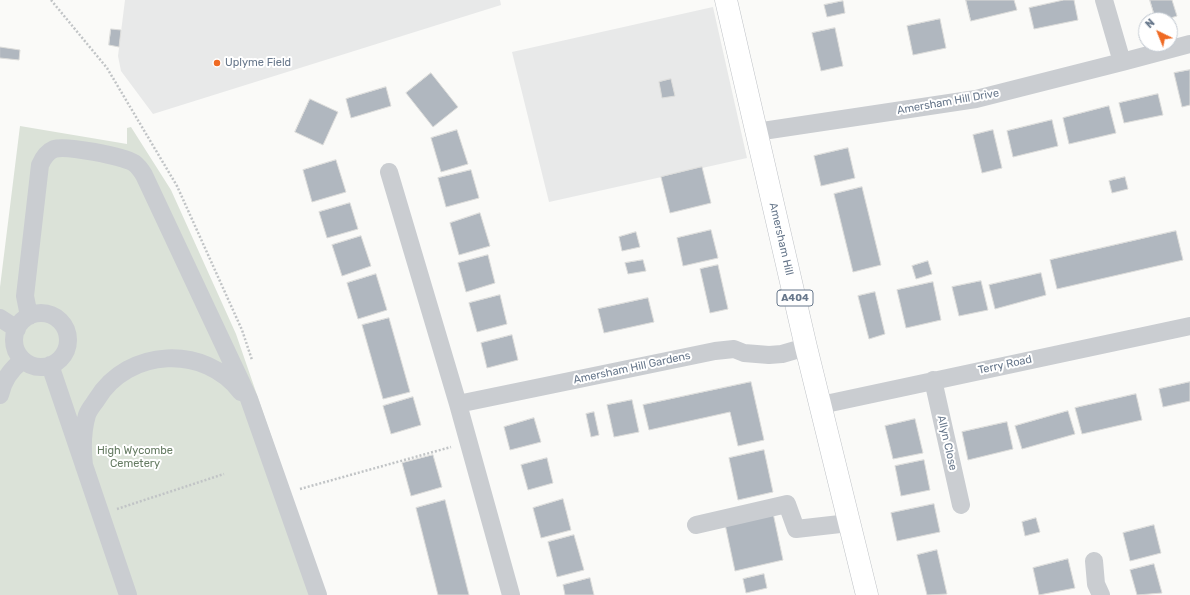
<!DOCTYPE html>
<style>
body{margin:0}
#map{position:relative;width:1190px;height:595px;overflow:hidden;background:#fafaf8;font-family:Rubik,sans-serif}
canvas{display:block}
.north{position:absolute;left:1138px;top:12px;width:40px;height:40px;box-sizing:border-box;background:#fff;border:1px solid #c2c9d1;border-radius:50%;rotate:317deg;font-size:11px;font-weight:700;line-height:16px;text-align:center;color:#67778b}
.north::after{content:'';display:block;margin:auto;width:14px;height:18px;background:#ef6a23;clip-path:polygon(50% 0,100% 100%,50% 72%,0 100%)}
</style>
<div id="map">
<canvas width="1190" height="595"></canvas>
<div class="north">N</div>
</div>
<script>
const ctx = document.querySelector('canvas').getContext('2d');
ctx.lineJoin = 'round';
function paint(path, color) { ctx.fillStyle = color; ctx.fill(path, 'evenodd'); }
function trace(path, color, width, dash) { ctx.strokeStyle = color; ctx.lineWidth = width; ctx.lineCap = dash ? 'butt' : 'round'; ctx.setLineDash(dash || []); ctx.stroke(path); }
function write(font, color, halo, rows, align = 'center') {
  ctx.font = font + ' Rubik,sans-serif'; ctx.lineWidth = 4; ctx.setLineDash([]); ctx.textBaseline = 'middle'; ctx.strokeStyle = halo; ctx.fillStyle = color; for (const [text, x, y, turn = 0] of rows) {
    ctx.save(); ctx.translate(x, y); ctx.rotate((+turn || 0) * Math.PI / 180); ctx.textAlign = isNaN(turn) ? turn : align; if (halo) ctx.strokeText(text, 0, 0); ctx.fillText(text, 0, 0); ctx.restore();
  }
}
paint(new Path2D(`
 M125,0H500L501,5L153,114L121,71L118,56Z
 M713,7L747,158L549,202L512,52Z`), '#e8e9e9');
paint(new Path2D(`
 M20,126L127,144V128L131,127L171,190L236,334L326,595H0V287Z`), '#dbe2d8');
const building = new Path2D(`
 M966,0H1014L1017,10L971,21Z
 M1064,0H1074L1078,20L1034,29L1029,8Z
 M1150,0H1172L1177,16L1164,20H1156Z
 M843,1L845,13L827,17L824,5Z
 M940,19L946,48L913,55L907,26Z
 M835,28L843,66L821,71L812,33Z
 M111,29L121,30L119,47L109,45Z
 M0,47L20,50L19,60L0,58Z
 M1190,70V105L1182,107L1174,73Z
 M431,73L458,107L433,127L406,93Z
 M671,79L675,96L662,98L659,82Z
 M386,87L391,106L351,118L346,99Z
 M1158,94L1163,115L1124,123L1119,103Z
 M310,99L338,112L323,145L295,132Z
 M1109,106L1116,133L1069,144L1063,118Z
 M1052,120L1058,146L1013,157L1007,131Z
 M457,130L468,164L441,172L431,138Z
 M993,130L1002,168L982,173L973,135Z
 M848,148L855,178L821,186L814,156Z
 M336,160L346,192L312,202L303,170Z
 M702,167L711,203L670,213L661,177Z
 M471,170L479,198L446,207L438,178Z
 M1125,177L1128,189L1112,193L1109,181Z
 M862,187L881,265L853,272L834,194Z
 M350,203L358,229L327,238L319,212Z
 M480,213L490,246L459,255L450,223Z
 M711,230L718,258L683,266L677,238Z
 M1176,231L1183,260L1057,289L1050,260Z
 M636,232L640,247L622,251L619,237Z
 M361,236L371,266L342,276L332,245Z
 M488,255L495,283L466,292L458,263Z
 M643,260L646,271L628,274L625,263Z
 M928,261L932,274L916,279L912,266Z
 M718,265L728,309L710,313L700,269Z
 M1041,273L1046,295L995,309L989,285Z
 M376,274L387,310L358,319L347,283Z
 M981,281L988,310L959,316L952,287Z
 M933,282L941,320L906,328L897,290Z
 M875,292L885,334L869,339L858,296Z
 M500,295L507,324L477,332L469,303Z
 M648,298L654,322L604,333L598,309Z
 M389,318L410,392L383,399L362,325Z
 M512,335L518,360L487,368L481,343Z
 M751,382L764,440L738,446L730,412L649,430L643,405Z
 M1190,382V401L1163,407L1159,389Z
 M1136,394L1142,420L1082,434L1075,408Z
 M413,397L421,425L391,434L383,406Z
 M632,400L639,432L614,437L607,405Z
 M1068,411L1075,434L1022,449L1015,426Z
 M594,412L599,435L591,437L586,414Z
 M534,418L541,442L510,450L504,427Z
 M915,419L923,453L893,459L885,426Z
 M1007,422L1013,449L968,460L962,432Z
 M764,450L773,492L738,500L729,458Z
 M433,455L442,487L411,496L402,463Z
 M547,458L553,483L528,490L521,465Z
 M924,460L930,490L901,496L895,466Z
 M563,499L571,530L541,538L533,508Z
 M445,500L469,595H438L416,508Z
 M934,504L940,532L897,541L891,513Z
 M773,513L783,560L735,571L725,524Z
 M1036,518L1040,532L1025,536L1022,522Z
 M1154,525L1161,553L1130,561L1123,533Z
 M574,535L584,570L557,577L548,542Z
 M937,550L947,594L927,595L917,555Z
 M1068,559L1075,588L1039,595L1033,568Z
 M1154,564L1162,593L1137,595L1130,570Z
 M764,574L767,588L746,593L743,579Z
 M590,578L594,595H565L563,585Z`);
paint(building, '#b0b7bf');
trace(building, '#dcdcda', 1);
const major = new Path2D(`
 M726,0L806,347L867,595`);
trace(major, '#bdc0c5', 23);
trace(new Path2D(`
 M51,0L107,68L177,186L242,330L252,360
 M300,489L451,447
 M117,509L224,474`), '#c1c4c6', 2.5, [2, 2]);
trace(new Path2D(`
 M1122,62L1190,44
 M756,132L976,99L1122,62L1104,0
 M389,172L458,404L511,595
 M14 340a27 27 0 1 1 54 0a27 27 0 1 1-54 0Z
 M29,316L25,296L40,165C43,158 47,152 54,149C66,145 122,156 134,163C138,166 141,170 144,175L249,399L318,595
 M0,318L17,329
 M50,365L128,595
 M933,380L961,505
 M0,395C3,380 11,369 23,360
 M458,404L715,351L734,349L744,353L769,355L782,354L806,347
 M821,405L1190,326
 M84,466C82,448 82,432 87,415C89,409 94,404 97,399C128,348 205,344 241,392
 M696,525L787,504L796,529L849,523
 M1094,561L1096,584L1101,595`), '#cacdd1', 18);
trace(major, '#fff', 22);
for (const [x, y, r, color] of [
 [217,63,4,"#ef6a23"]
]) { const dot = new Path2D(); dot.arc(x, y, r, 0, 2 * Math.PI); ctx.fillStyle = color; ctx.fill(dot); trace(dot, '#fff', 1.5); }
for (const [x, y, w] of [
 [795,298,36]
]) { const box = new Path2D(); box.roundRect(x - w / 2, y - 8, w, 16, 3); ctx.fillStyle = '#fff'; ctx.fill(box); trace(box, '#67778b', 1); }
write('bold 10px', '#67778b', null, [
 ["A404",795,298]
]);
write('11px', '#67778b', '#fff', [
 ["Uplyme Field",225,63]
], 'left');
write('11px', '#67778b', '#fff', [
 ["Amersham Hill Drive",948,102,-10],
 ["Amersham Hill",781,239,77],
 ["Terry Road",1005,365,-12],
 ["Amersham Hill Gardens",632,368,-12],
 ["Allyn Close",947,443,77]
]);
write('11px', '#657b62', '#fff', [
 ["High Wycombe",135,451],
 ["Cemetery",135,464]
]);
</script>
